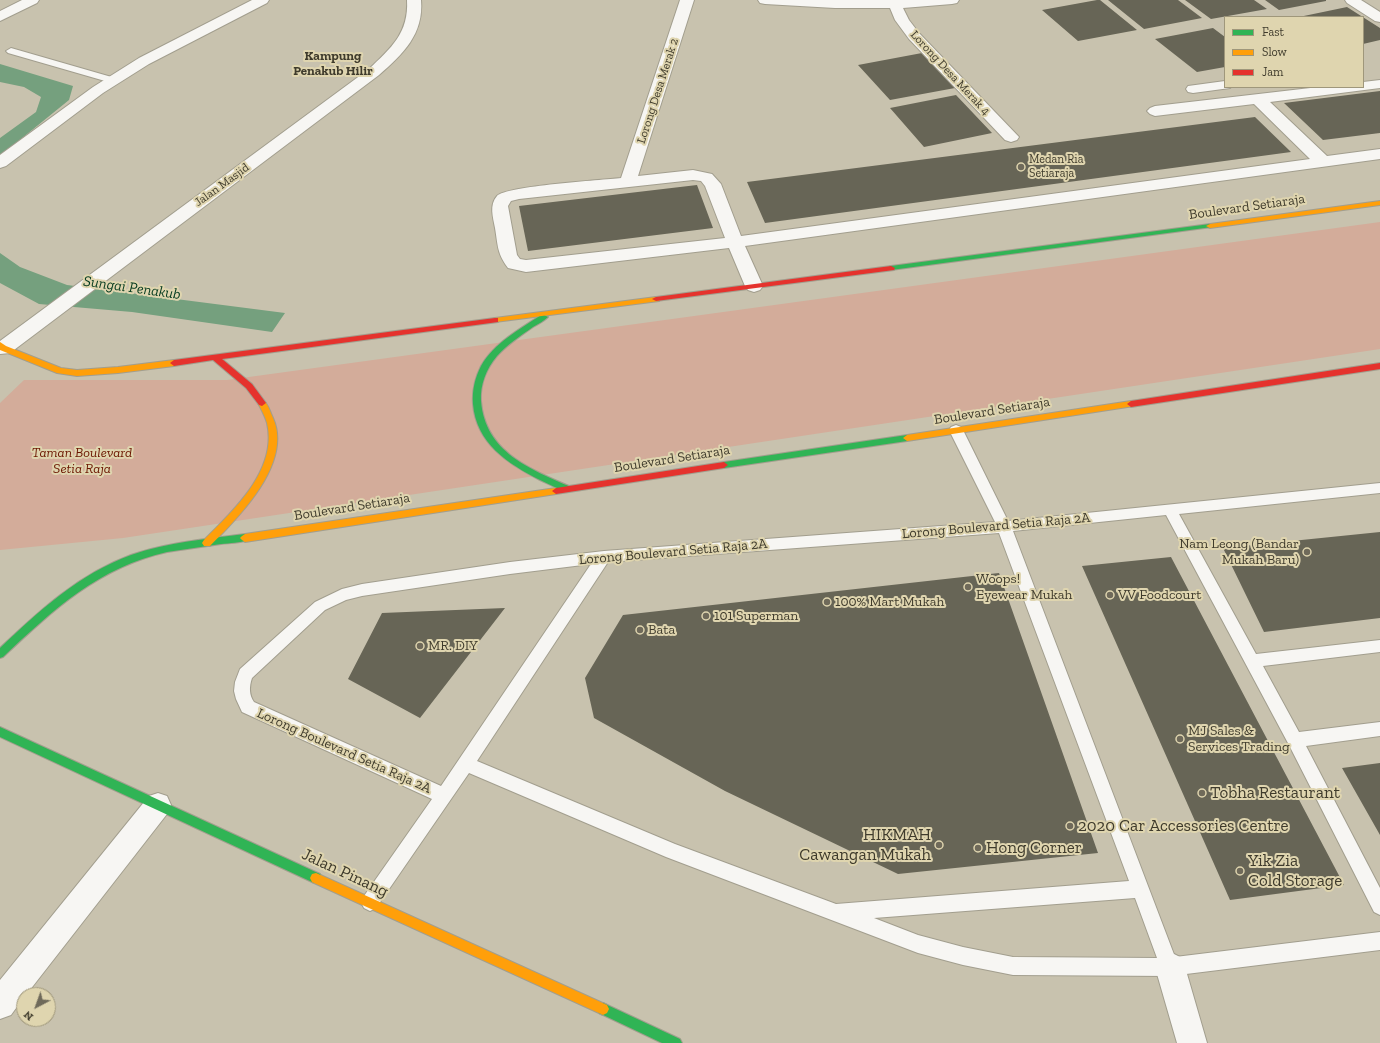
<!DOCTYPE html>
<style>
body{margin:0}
#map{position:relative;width:1380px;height:1043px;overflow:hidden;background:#c8c2ae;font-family:"Zilla Slab",serif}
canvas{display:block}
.legend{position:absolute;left:1224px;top:16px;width:140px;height:72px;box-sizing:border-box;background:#dfd5af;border:1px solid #9f977b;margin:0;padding:5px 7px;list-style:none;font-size:12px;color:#3f3b2c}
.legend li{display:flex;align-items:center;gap:8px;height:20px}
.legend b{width:20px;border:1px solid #9f977b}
.north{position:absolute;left:16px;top:987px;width:40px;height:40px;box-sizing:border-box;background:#dfd5af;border:1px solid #9f977b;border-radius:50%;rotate:221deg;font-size:11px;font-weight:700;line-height:16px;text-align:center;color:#3f3b2c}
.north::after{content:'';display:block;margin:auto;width:14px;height:18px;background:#6f6a5a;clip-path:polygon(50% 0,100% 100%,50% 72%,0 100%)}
</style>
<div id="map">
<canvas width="1380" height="1043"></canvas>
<ul class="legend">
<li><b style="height:5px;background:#30b455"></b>Fast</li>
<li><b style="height:5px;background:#ff9f0a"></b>Slow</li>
<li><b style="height:5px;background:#e5322d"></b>Jam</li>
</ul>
<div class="north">N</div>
</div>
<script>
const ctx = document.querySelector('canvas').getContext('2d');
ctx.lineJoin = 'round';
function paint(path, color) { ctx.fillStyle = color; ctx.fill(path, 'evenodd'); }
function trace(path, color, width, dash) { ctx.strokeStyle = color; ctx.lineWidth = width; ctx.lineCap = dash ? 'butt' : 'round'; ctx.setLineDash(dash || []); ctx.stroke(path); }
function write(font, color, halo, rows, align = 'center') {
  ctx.font = font + ' "Zilla Slab",serif'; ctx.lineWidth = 4; ctx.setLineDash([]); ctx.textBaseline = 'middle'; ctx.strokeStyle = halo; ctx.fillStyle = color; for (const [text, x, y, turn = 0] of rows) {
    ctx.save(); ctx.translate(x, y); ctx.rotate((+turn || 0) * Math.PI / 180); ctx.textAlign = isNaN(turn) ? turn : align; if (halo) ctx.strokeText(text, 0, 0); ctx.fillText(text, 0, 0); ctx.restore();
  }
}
paint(new Path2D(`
 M1380,222V349L123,538L0,550V403L24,380H227Z`), '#d3ac9a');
paint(new Path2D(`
 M0,64L73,86L69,100L0,156V138L36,112L41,97L24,87L0,82Z
 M0,253L20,267L67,285L285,313L272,332L132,312L39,304L0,283Z`), '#75a07e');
paint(new Path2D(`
 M1097,0H1100L1137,30L1078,41L1042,10Z
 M1108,0H1178L1202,18L1144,29Z
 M1185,0H1254L1267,9L1211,19Z
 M1265,0H1326V1L1279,10Z
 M1347,7L1380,28V40L1363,44V17H1299Z
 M1213,28L1225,37V67L1197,72L1155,39Z
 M922,53L955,88L890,100L858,65Z
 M1380,91V133L1323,140L1284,103Z
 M956,95L992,133L924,147L890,108Z
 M1255,117L1291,152L765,223L747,182Z
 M697,185L713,228L528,251L519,206Z
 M1380,532V618L1264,632L1223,548Z
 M1171,557L1344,885L1230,900L1082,566Z
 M999,573L1098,853L898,874L725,791L594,718L585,678L623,615Z
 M505,608L420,718L348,679L382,613Z
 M1380,763V835L1342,768Z`), '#676556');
const lane = new Path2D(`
 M11,48L115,78L117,80L112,83L8,53L6,51Z
 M956,425L961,427L963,430L1008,521L1380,483V493L1179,514L1256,654L1380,640V652L1263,666L1299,732L1380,722V736L1306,746L1380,888V915L1374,912L1289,745L1166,515L1013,531L1175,957L1380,932V950L1170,976L1013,975L963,965L918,953L666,857L469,773L376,908L370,911L364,908L361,902L364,896L432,799L242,712L236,699L234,691L235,682L240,669L315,602L342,589L362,584L510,562L604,551L995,522L949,430L951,427ZM999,533L1129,881L836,904L675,844L477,761L608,562ZM591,564L441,786L254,702C249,695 249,687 252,678L325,610L346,600L362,596L510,574ZM1135,898L1157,958L1013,957L963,947L918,935L874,918Z`);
const street = new Path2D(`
 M22,0H39L37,3L0,21V11Z
 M252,0H269L267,3L149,64L103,93L6,166L0,168V155L93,87L139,58Z
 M407,0H421C424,34 403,54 379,75L10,353L0,354V341L369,69C391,48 409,33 407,0Z
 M680,0H694L638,176L693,170L712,174L721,184L741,236L1310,159L1254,104L1155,116L1150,114L1147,111L1150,108L1155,106L1319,87H1363V82L1380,80V88L1270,102L1327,156L1380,149V159L745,246L763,286L760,290L754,292L748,290L745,286L729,248L526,272L508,268C497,253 498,246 495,228C493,217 489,205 497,196C506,186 602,180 621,178ZM693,180L701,181L705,186L725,238L526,260L520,259L517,255L508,206L511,201L519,199Z
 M758,0H959L957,3L952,4L903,8L909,20L919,33L1019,137L1017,140L1011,142L1005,140L909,39L895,20L890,8H835L765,4L760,3Z
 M1345,0H1361L1380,12V22L1375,21L1347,3Z
 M1225,81V87H1231L1230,88L1193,93L1188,92L1186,89L1188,86Z
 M158,793L167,796L171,805L167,814L26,995H24V997L11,1015L0,1019V980L149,796Z
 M1170,952L1180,957L1185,967L1207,1043H1177L1155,967L1160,957Z`);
const fast = new Path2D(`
 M1210,224L1214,226L1212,227L891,270L887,268L891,266Z
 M541,315H544L548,317C544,321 538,324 533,327C520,336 507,345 497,356C486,369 480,385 481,401C485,452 530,469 571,487L572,489L568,492C558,489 549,484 540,480C508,464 476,443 473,404C472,390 475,378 481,366C494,343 520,329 541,315Z
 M907,435L911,438L907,441L724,468L720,465L724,462Z
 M245,534L248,536L250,538L248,540C240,543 230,543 221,544C203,547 185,549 167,552C99,567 53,610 3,657L0,658V648C39,611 79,574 131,555C168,542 207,539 245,534Z
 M0,727L320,874L322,878L320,882L316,883L312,882L0,737Z
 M603,1003L680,1039L682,1043H662L599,1013L597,1009L599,1005Z`);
const slow = new Path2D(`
 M1380,201V205L1210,228L1206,226L1210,224Z
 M656,297H659V301L495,322L491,320L495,318Z
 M0,342L6,346L61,368L77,370L118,367L174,360L178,363L174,366L118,373L77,376L57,373L0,350Z
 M262,400C268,402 270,412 273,418C293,463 239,517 210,546H204L202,543L204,540C233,511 278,470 267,423C265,416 261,409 258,403Z
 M1131,401L1135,404L1134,406L907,441L903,438L907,435Z
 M556,488L560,491L556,494L245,542L242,540L240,538L242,536L245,534Z
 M316,873L607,1005L609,1009L607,1013L603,1015L599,1013L312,882L310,878L312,874Z`);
const jam = new Path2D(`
 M891,266L895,268L894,270L656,301L652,299L656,297Z
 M495,318H498V322L222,359L252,384L266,403L262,406L259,405L246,388L213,360L174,366L170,363L174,360Z
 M1380,363V369L1131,407L1127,404L1131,401Z
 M724,462L728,465L724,468L556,494L552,491L556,488Z`);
trace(lane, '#a29e8e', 2);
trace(street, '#a29e8e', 2);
trace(fast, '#a29e8e', 2);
trace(slow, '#a29e8e', 2);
trace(jam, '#a29e8e', 2);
paint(lane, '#f7f6f3');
paint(street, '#f7f6f3');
paint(fast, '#30b455');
paint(slow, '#ff9f0a');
paint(jam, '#e5322d');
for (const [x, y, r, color] of [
 [1021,167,4,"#6f6a5a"],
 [1307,552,4,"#6f6a5a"],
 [968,587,4,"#6f6a5a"],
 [1110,595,4,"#6f6a5a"],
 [827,602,4,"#6f6a5a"],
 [706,616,4,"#6f6a5a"],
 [640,630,4,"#6f6a5a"],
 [420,646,4,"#6f6a5a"],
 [1180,739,4,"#6f6a5a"],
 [1202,793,4,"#6f6a5a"],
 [1070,826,4,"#6f6a5a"],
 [939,845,4,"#6f6a5a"],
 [978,848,4,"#6f6a5a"],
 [1240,871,4,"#6f6a5a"]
]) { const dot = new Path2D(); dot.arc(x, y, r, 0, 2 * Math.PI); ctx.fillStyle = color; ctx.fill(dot); trace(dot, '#dfd5af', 1.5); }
write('12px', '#3f3b2c', '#dfd5af', [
 ["Lorong Desa Merak 4",950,73,47],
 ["Lorong Desa Merak 2",658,91,-72],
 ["Jalan Masjid",222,185,-36]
]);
write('12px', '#3f3b2c', '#dfd5af', [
 ["Medan Ria",1029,160],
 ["Setiaraja",1029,174]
], 'left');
write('bold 13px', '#3f3b2c', '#dfd5af', [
 ["Kampung",333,56],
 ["Penakub Hilir",333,71]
]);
write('14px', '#3f3b2c', '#dfd5af', [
 ["Boulevard Setiaraja",1247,207,-8],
 ["Boulevard Setiaraja",992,411,-9],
 ["Boulevard Setiaraja",672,459,-9],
 ["Boulevard Setiaraja",352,507,-9],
 ["Lorong Boulevard Setia Raja 2A",996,526,-5],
 ["Lorong Boulevard Setia Raja 2A",673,552,-5],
 ["Lorong Boulevard Setia Raja 2A",344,751,24]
]);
write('italic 14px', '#6b1600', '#dfd5af', [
 ["Taman Boulevard",82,453],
 ["Setia Raja",82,469]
]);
write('14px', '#3f3b2c', '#dfd5af', [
 ["Nam Leong (Bandar",1299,544,"right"],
 ["Mukah Baru)",1299,560,"right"],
 ["Woops!",976,579],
 ["Eyewear Mukah",976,595],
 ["VV Foodcourt",1118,595],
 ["100% Mart Mukah",835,602],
 ["101 Superman",714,616],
 ["Bata",648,630],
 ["MR. DIY",428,646],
 ["MJ Sales &",1188,731],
 ["Services Trading",1188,747]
], 'left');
write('italic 15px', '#02391d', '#dfd5af', [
 ["Sungai Penakub",132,288,8]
]);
write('17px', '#3f3b2c', '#dfd5af', [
 ["Tobha Restaurant",1210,793],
 ["2020 Car Accessories Centre",1078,826],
 ["HIKMAH",931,835,"right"],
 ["Cawangan Mukah",931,855,"right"],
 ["Hong Corner",986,848],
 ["Yik Zia",1248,861],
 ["Cold Storage",1248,881]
], 'left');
write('17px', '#3f3b2c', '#dfd5af', [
 ["Jalan Pinang",345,873,25]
]);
</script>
